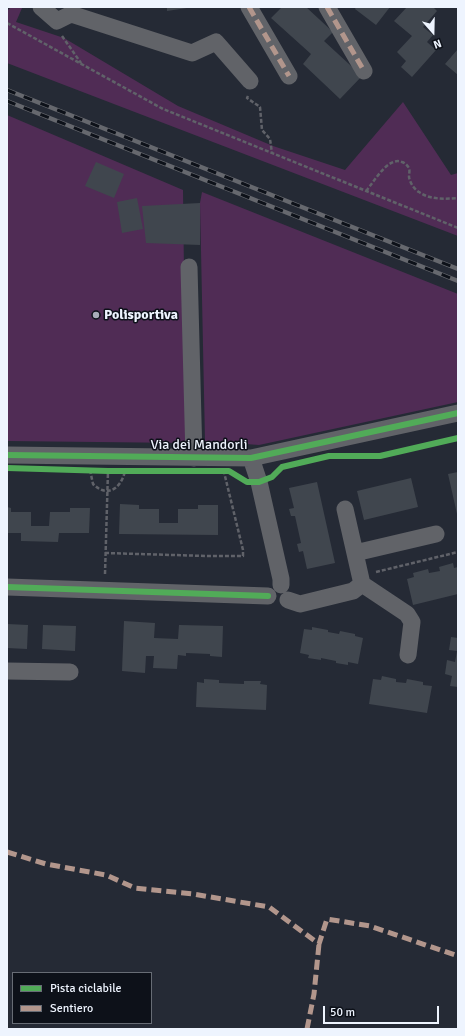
<!DOCTYPE html>
<style>
body{margin:0}
#map{position:relative;width:465px;height:1036px;overflow:hidden;background:#252a35;font-family:Signika,sans-serif}
canvas{display:block}
.frame{position:absolute;inset:0;border:8px solid #eef4fe;pointer-events:none}
.legend{position:absolute;left:12px;top:972px;width:140px;height:52px;box-sizing:border-box;background:#0d1119;border:1px solid #676c75;margin:0;padding:5px 7px;list-style:none;font-size:12px;color:#eef4fe}
.legend li{display:flex;align-items:center;gap:8px;height:20px}
.legend b{width:20px;border:1px solid #676c75}
.north{position:absolute;left:413px;top:12px;width:40px;height:40px;-webkit-text-stroke:3px #0d1119;paint-order:stroke;rotate:160deg;font-size:11px;font-weight:700;line-height:16px;text-align:center;color:#eef4fe}
.north::after{content:'';display:block;margin:auto;width:14px;height:18px;background:#eef4fe;clip-path:polygon(50% 0,100% 100%,50% 72%,0 100%)}
.scale{position:absolute;left:323px;top:1006px;width:116px;height:18px;box-sizing:border-box;border:2px solid #eef4fe;border-top:0;padding-left:5px;font-size:12px;line-height:14px;white-space:nowrap;color:#eef4fe;-webkit-text-stroke:3px #0d1119;paint-order:stroke}
</style>
<div id="map">
<canvas width="465" height="1036"></canvas>
<div class="frame"></div>
<ul class="legend">
<li><b style="height:5px;background:#51ab58"></b>Pista ciclabile</li>
<li><b style="height:5px;background:#b2968c"></b>Sentiero</li>
</ul>
<div class="north">N</div>
<div class="scale">50 m</div>
</div>
<script>
const ctx = document.querySelector('canvas').getContext('2d');
ctx.lineJoin = 'round';
function paint(path, color) { ctx.fillStyle = color; ctx.fill(path, 'evenodd'); }
function trace(path, color, width, dash) { ctx.strokeStyle = color; ctx.lineWidth = width; ctx.lineCap = dash ? 'butt' : 'round'; ctx.setLineDash(dash || []); ctx.stroke(path); }
function write(font, color, halo, rows, align = 'center') {
  ctx.font = font + ' Signika,sans-serif'; ctx.lineWidth = 3; ctx.setLineDash([]); ctx.textBaseline = 'middle'; ctx.strokeStyle = halo; ctx.fillStyle = color; for (const [text, x, y, turn = 0] of rows) {
    ctx.save(); ctx.translate(x, y); ctx.rotate((+turn || 0) * Math.PI / 180); ctx.textAlign = isNaN(turn) ? turn : align; if (halo) ctx.strokeText(text, 0, 0); ctx.fillText(text, 0, 0); ctx.restore();
  }
}
paint(new Path2D(`
 M11,7L22,8L16,22L64,38L178,106L273,146L345,170L403,102L451,175L458,173V236L7,63V11Z
 M7,115L183,190L186,443L7,441Z
 M202,192L458,294V402L259,445L205,441L200,203Z`), '#502c55');
paint(new Path2D(`
 M167,7H187V8L167,11Z
 M280,7H306L333,32L324,41L362,76L340,99L303,64L311,54L271,18L281,8Z
 M356,7H390L376,25L355,9Z
 M407,7H433L437,11L423,27L433,35L427,42L436,50L412,77L401,67L406,61L397,52L412,36L394,21Z
 M458,49V75L445,64Z
 M96,162L124,174L114,198L85,186Z
 M137,198L143,229L122,233L117,202Z
 M200,203V245L146,243L142,206Z
 M458,472V514H457L448,474Z
 M411,478L418,507L364,520L357,491Z
 M317,482L335,563L307,569L303,551L299,552L297,544L301,543L295,516H291L289,509L294,508L289,488Z
 M120,504L139,505V509H159V523H178V509H198V505H218V535L119,534Z
 M7,507L11,508V512H31V526H49L50,512H70V508H90L89,533H59L58,542L21,541V533H7Z
 M453,563L454,568L458,567V594L413,605L407,579L414,577L413,573L428,569L429,573L440,571L439,567Z
 M124,621L155,623L154,638L178,639L179,625L223,626L222,657L210,656V654L186,653V656L178,655L177,669L153,668L154,656H146L145,673L122,671Z
 M7,624L28,625L27,649L7,648Z
 M43,625L76,626L75,651L42,649Z
 M312,627L328,630V632L339,634L340,631L355,634V636L363,638L358,664L348,662V665L336,663V661L321,658V660L308,658L309,655L300,653L304,629L312,630Z
 M451,637L458,638V687L450,686L452,676L445,674L447,660L455,662L457,651L449,650Z
 M382,676L396,679V682L406,683L407,679L423,682V685L432,686L427,713L369,704L373,679L381,680Z
 M204,679L219,680V683L244,684V681H261L260,684L267,685L266,710L196,707L197,682L204,683Z`), '#40464e');
trace(new Path2D(`
 M7,23L163,109L458,228
 M62,36L81,63
 M248,96L247,98L260,107L262,130L270,139L272,153
 M366,191C374,182 388,156 402,162C405,163 407,165 409,168C410,171 409,174 409,177C410,183 414,189 419,192C430,200 445,199 458,198
 M90,470L93,484C107,498 121,489 125,471
 M105,553L207,556H243V550L224,472
 M376,572L458,552
 M105,574L108,471`), '#606269', 2.5, [4, 2]);
trace(new Path2D(`
 M41,7L57,21L71,14L192,53L216,42L250,81
 M249,7L289,76
 M327,7L364,71
 M189,267L194,458
 M7,455L251,458L458,413
 M251,458L259,482L281,579V585
 M345,509L362,584
 M355,553L436,534
 M7,587L268,596
 M288,600L300,604L353,591L362,584L407,614L412,622L408,655
 M7,671L70,672`), '#616368', 17);
const rail = new Path2D(`
 M7,90L458,269
 M7,101L458,281`);
trace(rail, '#66686e', 4.5);
trace(rail, '#0d1119', 3, [9]);
trace(new Path2D(`
 M249,7L289,76
 M327,7L364,71
 M7,852L46,864L106,875L135,888L193,894L269,907L319,944L327,919L370,926L458,956
 M307,1029L314,994L319,944`), '#b2968c', 5, [10, 5]);
trace(new Path2D(`
 M7,455L251,458L458,413
 M7,468L108,471H229L247,482H259L272,477L282,467L329,456H380L458,438
 M7,587L268,596`), '#51ab58', 6);
for (const [x, y, r, color] of [
 [96,315,4,"#a8adb8"]
]) { const dot = new Path2D(); dot.arc(x, y, r, 0, 2 * Math.PI); ctx.fillStyle = color; ctx.fill(dot); trace(dot, '#0d1119', 1.5); }
write('bold 14px', '#eef4fe', '#0d1119', [
 ["Polisportiva",104,315]
], 'left');
write('14px', '#eef4fe', '#0d1119', [
 ["Via dei Mandorli",199,445]
]);
</script>
